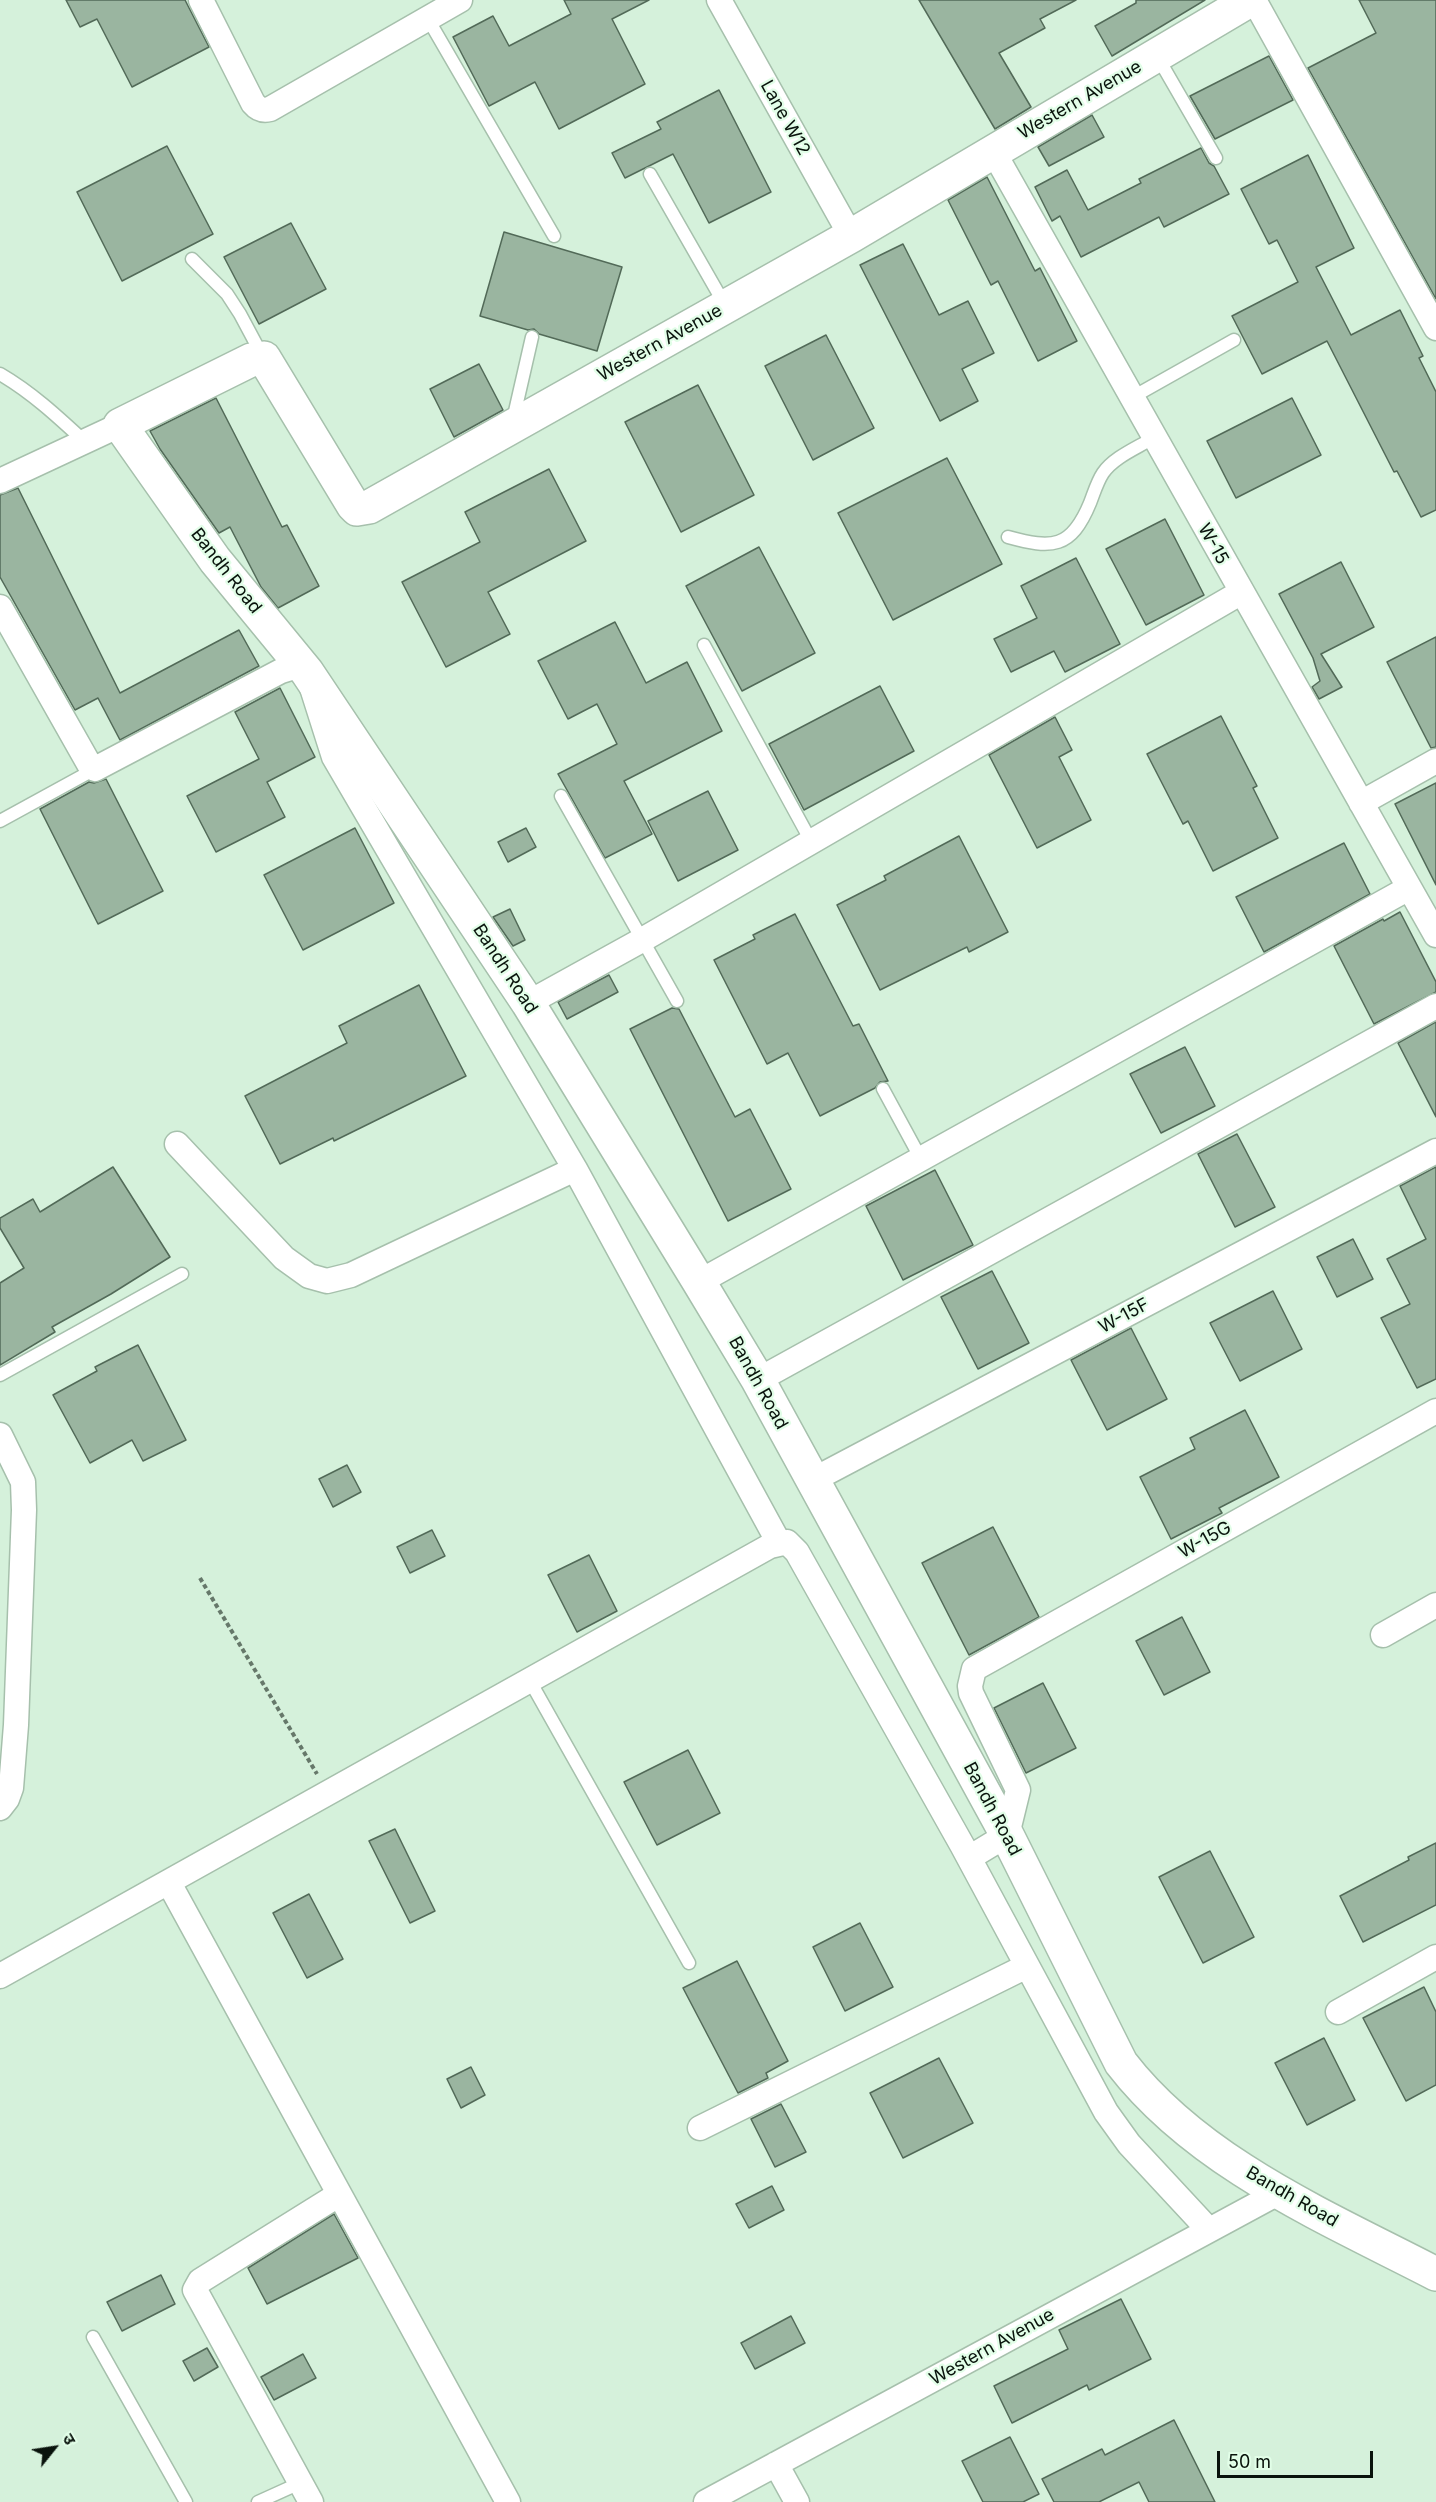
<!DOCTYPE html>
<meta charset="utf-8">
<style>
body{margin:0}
#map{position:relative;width:1436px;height:2502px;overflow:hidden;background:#d5f1db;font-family:Inter,"Noto Sans Devanagari",sans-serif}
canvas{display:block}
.north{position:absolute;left:24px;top:2418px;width:60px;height:60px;-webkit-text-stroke:4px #e2fee8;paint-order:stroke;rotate:60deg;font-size:16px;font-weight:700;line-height:24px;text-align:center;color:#09130c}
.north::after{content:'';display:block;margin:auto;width:21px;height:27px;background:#09130c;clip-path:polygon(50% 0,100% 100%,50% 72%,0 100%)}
.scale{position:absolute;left:1217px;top:2451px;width:156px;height:27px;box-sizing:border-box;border:3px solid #09130c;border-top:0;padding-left:8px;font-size:18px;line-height:21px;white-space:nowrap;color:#09130c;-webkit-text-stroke:4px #e2fee8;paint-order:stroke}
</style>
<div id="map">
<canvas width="1436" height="2502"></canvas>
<div class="north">उ</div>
<div class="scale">50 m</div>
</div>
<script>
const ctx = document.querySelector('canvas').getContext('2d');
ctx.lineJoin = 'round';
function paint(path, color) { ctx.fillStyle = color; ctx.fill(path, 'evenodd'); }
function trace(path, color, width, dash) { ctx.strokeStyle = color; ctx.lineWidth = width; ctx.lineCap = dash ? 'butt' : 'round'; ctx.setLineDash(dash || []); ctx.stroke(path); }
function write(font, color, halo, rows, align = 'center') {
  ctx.font = font + ' Inter,sans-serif'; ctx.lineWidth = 4.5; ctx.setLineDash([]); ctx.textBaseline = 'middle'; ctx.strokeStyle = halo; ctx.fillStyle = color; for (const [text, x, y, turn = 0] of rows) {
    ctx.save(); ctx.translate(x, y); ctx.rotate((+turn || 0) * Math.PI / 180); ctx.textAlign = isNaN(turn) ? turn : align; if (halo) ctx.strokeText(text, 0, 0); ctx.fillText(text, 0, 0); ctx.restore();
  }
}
const building = new Path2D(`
 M66,0H185L209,47L132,87L97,19L80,27Z
 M564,0H649L612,19L645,84L559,129L535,82L489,106L453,37L493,16L509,46L571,14Z
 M919,0H1076L1040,19L1045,28L999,53L1031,107L995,129Z
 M1136,0H1205L1112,56L1095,26L1136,3Z
 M1359,0H1436V299L1308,68L1376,33Z
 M1269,56L1293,100L1215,139L1190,96Z
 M719,90L771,192L709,223L673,154L625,178L612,153L661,129L657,122Z
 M1092,115L1104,137L1049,166L1038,147Z
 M167,146L213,234L122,281L77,192Z
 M1201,148L1209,163L1214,166L1229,194L1164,227L1159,217L1081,257L1060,216L1052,221L1035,187L1067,170L1088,210L1141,183L1139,179Z
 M1308,155L1354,248L1316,267L1351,335L1400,310L1423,356L1419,358L1436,392V510L1421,517L1397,471L1394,472L1327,341L1262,374L1232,316L1298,282L1277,240L1269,244L1241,189Z
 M987,177L1035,271L1040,268L1077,341L1038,361L998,281L991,285L948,200Z
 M291,223L326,289L259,324L224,257Z
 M504,232L622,267L597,351L539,334L534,329L528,330L480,316Z
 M903,244L939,315L968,301L994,353L962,369L978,401L940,421L860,265Z
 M826,335L874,428L813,460L765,366Z
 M479,364L503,410L454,437L430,389Z
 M698,385L754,495L681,532L625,422Z
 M216,398L282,527L287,525L319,586L278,608L261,587L230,527L219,533L160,449L150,431Z
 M1292,398L1321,455L1236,498L1207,441Z
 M947,458L1002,564L893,620L838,513Z
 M549,469L586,541L488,592L510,634L446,667L402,582L480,542L465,512Z
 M18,488L120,693L239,630L259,666L120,740L98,698L75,710L0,577V495Z
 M1165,519L1204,595L1146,625L1106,549Z
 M759,547L815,653L742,691L686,586Z
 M1076,558L1120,644L1065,672L1054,651L1011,672L994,639L1037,618L1021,586Z
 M1341,562L1374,627L1321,654L1342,687L1319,699L1312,687L1320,681L1313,658L1279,594Z
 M615,622L646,683L687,662L722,731L624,781L652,834L605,858L558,774L617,744L597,704L568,719L538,661Z
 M1436,637V747L1431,748L1387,662Z
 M880,686L914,751L804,810L769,744Z
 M280,688L315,757L267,782L285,817L216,852L187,796L259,759L235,712Z
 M1221,716L1257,786L1253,788L1278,838L1213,871L1188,821L1183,824L1147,754Z
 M1055,717L1072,750L1059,757L1091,820L1037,848L989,755Z
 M106,779L163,891L98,924L40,809L89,782L94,783Z
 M1436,783V885L1395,804Z
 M708,791L738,850L678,881L648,821Z
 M355,828L394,903L303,950L264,875Z
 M526,828L536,847L508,862L498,842Z
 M959,836L1008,932L969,952L967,947L880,990L837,905L886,880L884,876Z
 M1344,843L1370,894L1264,952L1236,897Z
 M510,909L525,940L513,946L493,917Z
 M1400,912L1436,982V992L1374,1024L1334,946L1383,919L1384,921Z
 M795,914L853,1026L859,1024L888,1081L880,1082L875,1088L820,1116L788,1053L767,1064L714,960L755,939L753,935Z
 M609,975L618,992L567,1019L558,1002Z
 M419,985L466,1076L334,1141L333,1138L280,1164L245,1096L347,1043L339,1026Z
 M672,1008L679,1009L735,1117L750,1109L791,1189L728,1221L630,1029Z
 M1436,1022V1117L1398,1043Z
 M1185,1047L1215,1106L1161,1133L1130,1074Z
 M1237,1134L1275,1207L1235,1227L1198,1154Z
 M113,1167L170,1257L111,1294L52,1327L55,1332L0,1365V1283L24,1268L0,1228V1218L33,1199L40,1212Z
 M1436,1167V1379L1417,1388L1381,1318L1410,1304L1387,1259L1426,1239L1400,1186Z
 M935,1170L973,1245L903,1280L866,1206Z
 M1353,1239L1373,1279L1337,1297L1317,1257Z
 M992,1271L1029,1343L978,1369L941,1297Z
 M1273,1291L1302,1349L1240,1381L1210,1323Z
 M1131,1328L1167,1399L1107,1430L1071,1360Z
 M138,1345L186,1440L143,1461L132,1440L90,1463L53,1395L97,1371L95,1367Z
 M1245,1410L1279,1477L1219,1508L1222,1513L1171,1539L1140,1477L1195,1449L1190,1438Z
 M347,1465L361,1492L333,1507L319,1479Z
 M993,1527L1039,1617L969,1655L922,1563Z
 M432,1530L445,1556L410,1573L397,1547Z
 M589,1555L617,1611L577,1632L548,1575Z
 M1182,1617L1210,1672L1164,1695L1136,1641Z
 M1043,1683L1076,1748L1026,1773L994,1708Z
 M688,1750L720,1813L657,1845L624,1782Z
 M395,1829L435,1911L410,1923L369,1841Z
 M1436,1843V1905L1363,1942L1340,1896L1409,1860L1408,1857Z
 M1210,1851L1254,1937L1203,1963L1159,1877Z
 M309,1894L343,1959L307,1978L273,1913Z
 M860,1923L893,1987L845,2011L813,1947Z
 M737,1961L788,2061L766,2073L768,2078L738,2093L683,1988Z
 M1424,1987L1436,2012V2085L1406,2101L1363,2018Z
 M1324,2038L1355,2100L1307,2125L1275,2063Z
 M939,2058L973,2123L903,2158L870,2093Z
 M471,2067L485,2095L461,2108L447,2079Z
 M781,2104L806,2152L775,2167L751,2119Z
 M772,2186L784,2210L749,2228L736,2204Z
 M334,2214L358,2258L267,2304L248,2268Z
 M161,2275L175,2304L122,2331L107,2302Z
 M1121,2299L1151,2359L1089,2390L1087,2385L1012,2423L994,2386L1068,2349L1059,2330Z
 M791,2316L805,2343L755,2369L741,2343Z
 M207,2348L218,2367L194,2381L183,2361Z
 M303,2354L316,2378L274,2400L261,2377Z
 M1174,2420L1215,2502H1149L1139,2482L1099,2502H1054L1042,2479L1102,2449L1105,2455Z
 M1010,2437L1039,2494L1023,2502H983L962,2461Z`);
paint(building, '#9ab5a0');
trace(building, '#526a58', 1.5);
const lane = new Path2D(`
 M428,19L554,236
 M1157,56L1216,158
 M650,174L725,305
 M192,259L227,294L240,314L263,357
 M0,374C31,392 57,416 84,441
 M1131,398L1234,340
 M513,420L532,337
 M1008,537C1052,549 1071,549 1090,503C1094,493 1097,482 1103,473C1114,457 1137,448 1153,438
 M704,645L811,841
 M561,796L677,1001
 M0,821L95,769
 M883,1089L921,1159
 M0,1375L182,1274
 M530,1681L689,1963
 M93,2337L186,2502
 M258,2502L300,2483`);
const street = new Path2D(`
 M201,0L253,103C258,109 262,111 270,109L460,0
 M719,0L851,236
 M1254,0L1436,328
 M993,151L1436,935
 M0,481L120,425
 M0,607L89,764L95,769L281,671L294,667L307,672L334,757L575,1169L779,1543
 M1361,803L1436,761
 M528,1003L642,940L1240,593
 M177,1144L284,1258L309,1276L327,1281L351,1275L575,1169
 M699,1282L1409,888
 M758,1380L1436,1006
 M0,1435L23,1482L24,1510L16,1725L11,1788L7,1799L0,1808
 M811,1481L1436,1151
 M1383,1635L1436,1605
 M969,1858L1007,1835L1018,1790L971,1693L970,1686L974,1669L1436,1411
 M169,1883L508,2502
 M0,1976L770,1546L787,1542L797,1552L962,1845L1106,2112L1129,2144L1208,2229
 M1338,2012L1436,1957
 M700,2128L1027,1966
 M776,2464L797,2502
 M311,2502L195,2290L200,2281L338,2195
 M706,2502L1278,2193`);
const secondary = new Path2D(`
 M1250,0L851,236L369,507L357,509L353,505L264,358L251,360L120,425L215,560L307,672L528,1003L699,1282L758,1380L1007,1835L1121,2063C1198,2163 1326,2217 1436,2274`);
trace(lane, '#a6c0ac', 15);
trace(street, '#a6c0ac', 27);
trace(secondary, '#a6c0ac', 36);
trace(new Path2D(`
 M200,1578L317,1774`), '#66786a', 4, [4.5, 3]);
trace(lane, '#fff', 12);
trace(street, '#fff', 24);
trace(secondary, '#fff', 33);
write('18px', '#09130c', '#e2fee8', [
 ["Western Avenue",1080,100,-30],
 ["Lane W12",785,118,61],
 ["Western Avenue",660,343,-29],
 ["W-15",1213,544,61],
 ["Bandh Road",226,571,52],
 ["Bandh Road",505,969,57],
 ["W-15F",1124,1316,-28],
 ["Bandh Road",758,1383,61],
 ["W-15G",1205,1540,-29],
 ["Bandh Road",992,1809,62],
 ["Bandh Road",1292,2197,30],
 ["Western Avenue",992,2347,-29]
]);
</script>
